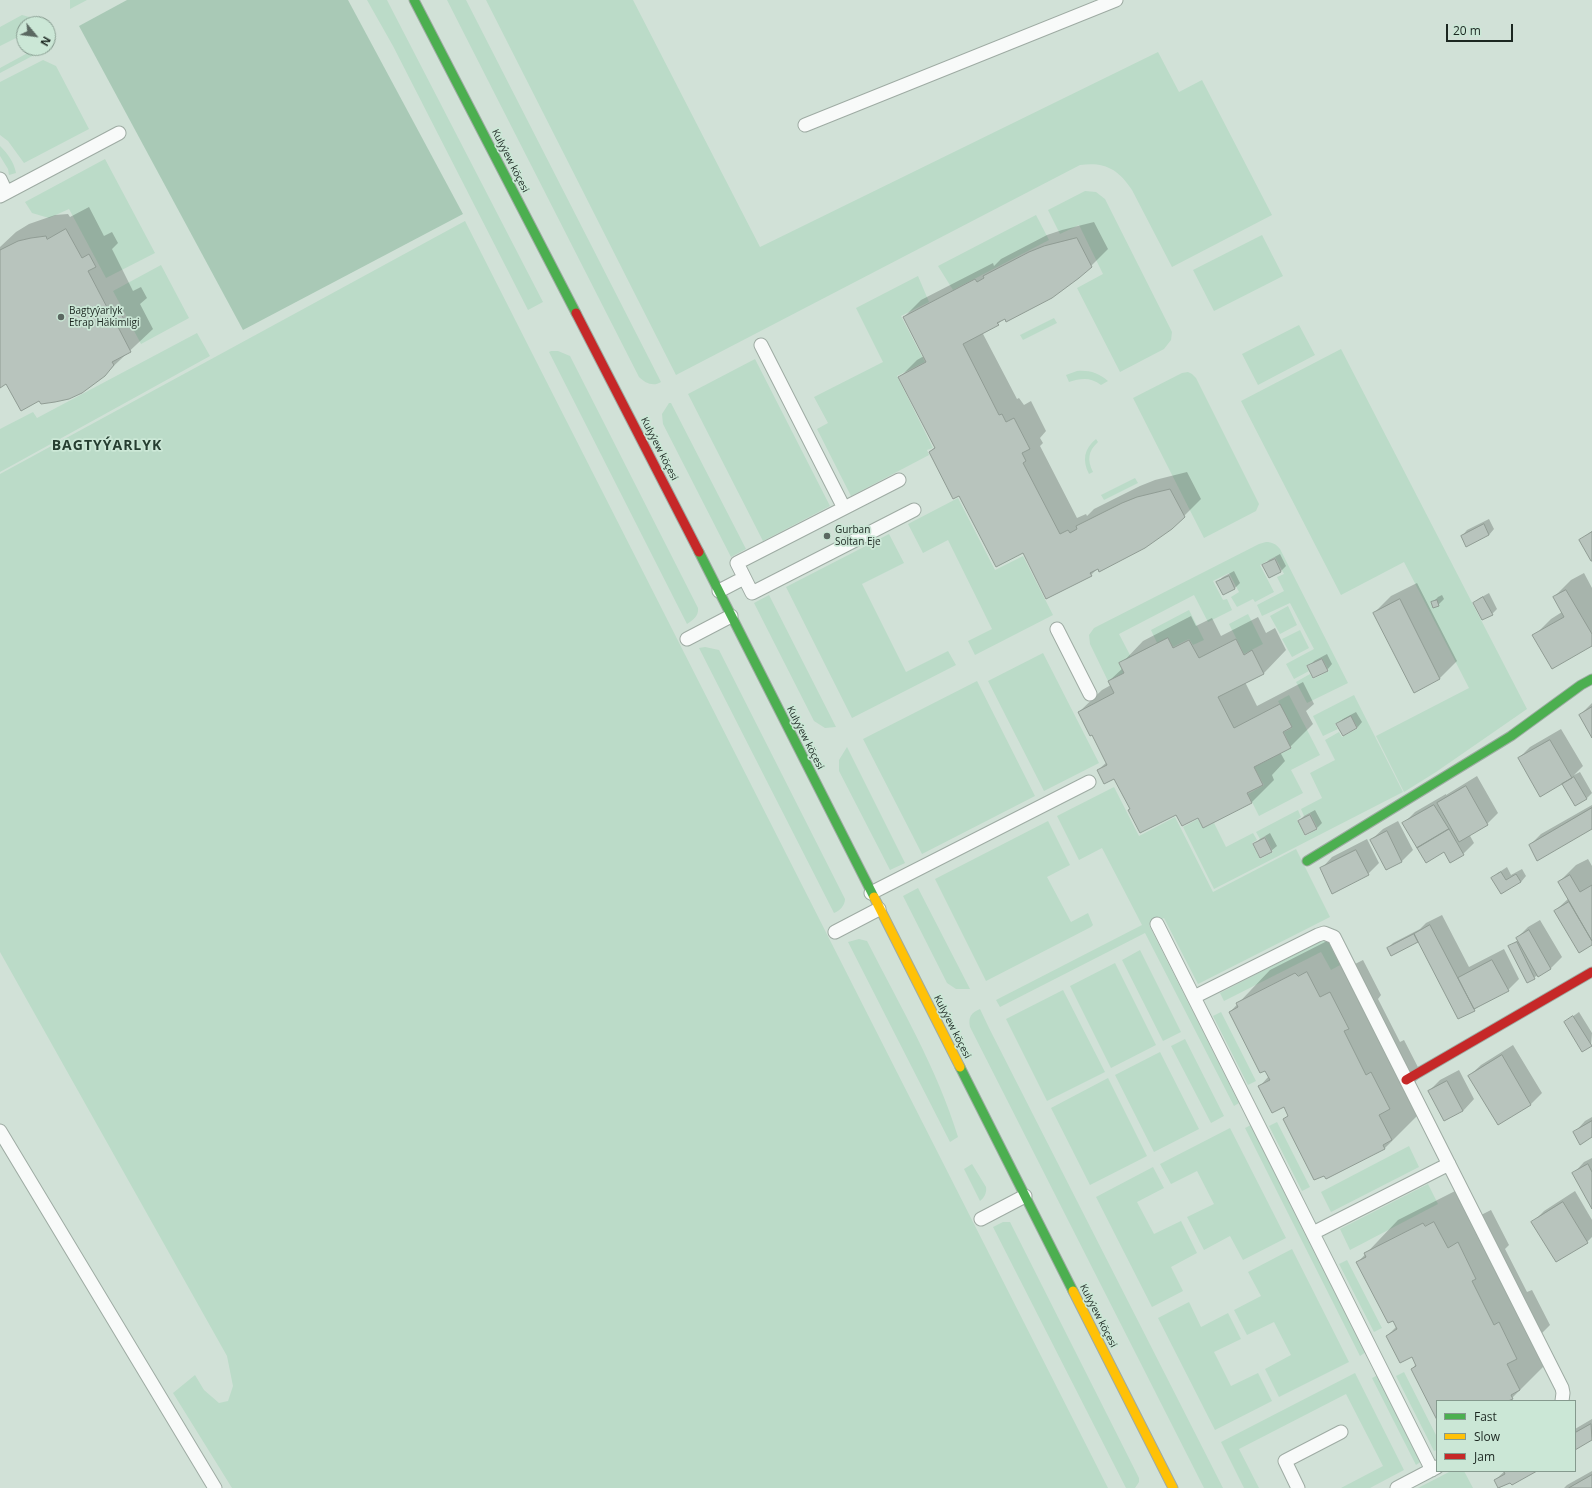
<!DOCTYPE html>
<meta charset="utf-8">
<style>
body{margin:0}
#map{position:relative;width:1592px;height:1488px;overflow:hidden;background:#d1e1d7;font-family:"Open Sans",sans-serif}
canvas{display:block}
.legend{position:absolute;left:1436px;top:1400px;width:140px;height:72px;box-sizing:border-box;background:#cbe7d6;border:1px solid #859a8e;margin:0;padding:5px 7px;list-style:none;font-size:12px;color:#1c2721}
.legend li{display:flex;align-items:center;gap:8px;height:20px}
.legend b{width:20px;border:1px solid #859a8e}
.north{position:absolute;left:16px;top:16px;width:40px;height:40px;box-sizing:border-box;background:#cbe7d6;border:1px solid #859a8e;border-radius:50%;rotate:119deg;font-size:11px;font-weight:700;line-height:16px;text-align:center;color:#1c2721}
.north::after{content:'';display:block;margin:auto;width:14px;height:18px;background:#5b6861;clip-path:polygon(50% 0,100% 100%,50% 72%,0 100%)}
.scale{position:absolute;left:1446px;top:24px;width:67px;height:18px;box-sizing:border-box;border:2px solid #1c2721;border-top:0;padding-left:5px;font-size:12px;line-height:14px;white-space:nowrap;color:#1c2721;-webkit-text-stroke:3px #cbe7d6;paint-order:stroke}
</style>
<div id="map">
<canvas width="1592" height="1488"></canvas>
<ul class="legend">
<li><b style="height:5px;background:#4caf50"></b>Fast</li>
<li><b style="height:5px;background:#ffc107"></b>Slow</li>
<li><b style="height:5px;background:#c62828"></b>Jam</li>
</ul>
<div class="north">N</div>
<div class="scale">20 m</div>
</div>
<script>
const ctx = document.querySelector('canvas').getContext('2d');
ctx.lineJoin = 'round';
function paint(path, color) { ctx.fillStyle = color; ctx.fill(path, 'evenodd'); }
function trace(path, color, width, dash) { ctx.strokeStyle = color; ctx.lineWidth = width; ctx.lineCap = dash ? 'butt' : 'round'; ctx.setLineDash(dash || []); ctx.stroke(path); }
function write(font, color, halo, rows, align = 'center') {
  ctx.font = font + ' "Open Sans",sans-serif'; ctx.lineWidth = 3.5; ctx.setLineDash([]); ctx.textBaseline = 'middle'; ctx.strokeStyle = halo; ctx.fillStyle = color; for (const [text, x, y, turn = 0] of rows) {
    ctx.save(); ctx.translate(x, y); ctx.rotate((+turn || 0) * Math.PI / 180); ctx.textAlign = isNaN(turn) ? turn : align; if (halo) ctx.strokeText(text, 0, 0); ctx.fillText(text, 0, 0); ctx.restore();
  }
}
paint(new Path2D(`
 M70,0H87L70,9Z
 M367,0H387L389,4L543,302L528,310L393,46Z
 M447,0H466L661,382C653,387 645,383 639,377Z
 M486,0H633L760,247L1158,52L1179,92L1202,80L1272,215L1172,267L1132,190C1118,169 1105,162 1080,165L676,375Z
 M22,15L33,18L43,24H24V34L0,46V27Z
 M35,49L38,53L0,73V68Z
 M43,60L56,66L89,129L24,163L8,141L0,135V82Z
 M0,146C8,154 14,162 16,173L9,175L8,169L0,156Z
 M105,159L155,253L106,278L69,209L49,218L32,213L25,202Z
 M1085,191L1096,192L1105,199L1172,332L1171,340L1164,349L1120,372L1077,288L1103,274L1079,225L1060,234L1048,210Z
 M1036,215L1049,240L953,290L938,266Z
 M465,221L1108,1488H232L173,1393L195,1375L204,1390L219,1403L228,1401L233,1386L227,1356L0,952V474Z
 M1262,235L1283,276L1214,311L1193,270Z
 M161,265L189,318L141,344L113,291Z
 M918,276L929,302L901,316L925,362L897,376L933,448L927,450L929,455L851,496L817,429L828,423L814,397L883,362L856,308Z
 M1054,318L1057,323L1023,340L1020,335Z
 M1299,325L1315,355L1258,385L1242,354Z
 M197,333L210,356L0,472V429L33,412L37,418Z
 M1341,349L1527,709L1436,772L1404,792L1376,736L1469,688L1404,562L1341,595L1241,401Z
 M551,351H558L570,356L698,608C699,616 693,620 687,624L549,352Z
 M755,359L830,506L763,541L688,394Z
 M1077,371C1089,370 1099,373 1108,381L1101,385C1091,377 1081,378 1069,382L1066,375Z
 M1188,372L1192,374L1196,378L1259,504L1256,511L1204,538L1133,398L1182,373Z
 M669,403H671L746,549L731,557L663,424L662,414Z
 M1096,439L1098,442C1088,451 1087,460 1093,472L1089,474C1082,460 1084,449 1096,439Z
 M1135,478L1138,483L1104,500L1101,495Z
 M958,498L995,570L1023,556L1053,615L975,655L968,641L992,629L948,540L923,553L908,524Z
 M889,534L904,563L862,584L906,672L948,651L956,665L852,718L786,587Z
 M1266,542C1272,542 1276,544 1280,549L1348,683L1307,703L1296,682L1310,674L1313,679L1329,671L1322,658L1306,666L1309,671L1294,679L1286,664L1314,649L1290,603L1262,616L1257,605L1284,591L1277,577L1284,574L1275,557L1260,565L1274,592L1255,602L1253,599L1237,607L1231,597L1239,592L1229,573L1213,581L1223,600L1227,599L1232,610L1208,622L1194,595L1119,634L1131,657L1119,663L1124,673L1108,681L1090,644L1089,635L1094,628L1259,544Z
 M769,595L836,727L825,728L814,721L754,603Z
 M1288,606L1297,625L1280,634L1270,616Z
 M1189,610L1204,640L1193,645L1189,639L1173,647L1168,638L1157,643L1151,630Z
 M1248,614L1263,644L1244,654L1229,624Z
 M1300,630L1309,648L1292,657L1282,639Z
 M705,647L719,650L845,899C845,905 840,911 834,913L699,648Z
 M1043,653L1099,763L1044,791L988,681Z
 M977,681L1035,796L922,854L863,739Z
 M1289,695L1320,755L1291,770L1303,793L1259,816L1248,794L1264,785L1254,767L1291,748L1284,732L1292,728L1278,701Z
 M1354,695L1403,792L1214,889L1183,827L1198,819L1203,828L1214,823L1226,847L1253,833L1257,840L1252,843L1260,859L1273,852L1265,836L1260,839L1256,832L1298,810L1301,817L1297,820L1305,836L1318,829L1310,813L1304,816L1301,809L1322,798L1310,773L1335,760L1325,740L1339,732L1342,737L1358,728L1351,716L1335,724L1338,729L1323,736L1313,716Z
 M847,747L905,863L890,870L839,771V760Z
 M1114,787L1139,836L1175,817L1213,892L1296,849L1330,917L1198,984L1164,918L1149,925L1239,1103L1234,1106L1145,933L1000,1007L996,1000L1142,925L1102,848L1079,860L1057,816Z
 M1048,821L1070,865L1047,877L1071,922L1088,913L1093,925L1091,927L986,981L935,879Z
 M918,888L970,989H956L947,983L903,896Z
 M859,939L867,941C899,1004 938,1070 958,1137L950,1142L848,942Z
 M1321,941H1327L1330,942L1342,964L1331,970L1321,952L1224,1001L1220,993Z
 M1140,950L1181,1032L1163,1041L1122,960Z
 M1115,963L1156,1045L1111,1068L1070,986Z
 M1063,990L1105,1072L1047,1101L1006,1019Z
 M980,1009L989,1028L1223,1488H1204L970,1027C968,1017 971,1013 980,1009Z
 M1221,1012L1256,1081L1248,1085L1213,1016Z
 M1185,1039L1224,1116L1211,1123L1171,1046Z
 M1160,1052L1199,1129L1154,1152L1115,1075Z
 M1108,1078L1147,1156L1090,1185L1051,1108Z
 M1277,1122L1310,1187L1302,1191L1269,1126Z
 M1251,1125L1366,1352L1360,1356L1245,1128Z
 M1230,1128L1286,1238L1243,1260L1230,1236L1204,1250L1187,1217L1214,1204L1197,1171L1171,1184L1160,1164Z
 M1409,1146L1419,1167L1331,1212L1321,1192Z
 M972,1164L986,1187C987,1193 984,1198 980,1201L964,1169Z
 M1153,1167L1164,1188L1137,1202L1154,1234L1181,1221L1197,1253L1171,1267L1183,1291L1152,1307L1096,1197Z
 M1428,1184L1438,1204L1350,1250L1340,1229Z
 M1003,1222H1010L1139,1478V1482L1135,1488H1126L993,1227Z
 M1292,1249L1349,1362L1279,1397L1265,1369L1291,1355L1274,1322L1247,1335L1234,1310L1261,1296L1248,1272Z
 M1347,1260L1382,1328L1374,1332L1339,1264Z
 M1189,1302L1201,1327L1228,1313L1241,1339L1214,1352L1231,1386L1258,1373L1272,1401L1215,1430L1158,1318Z
 M1404,1372L1437,1437V1450L1434,1451L1396,1376Z
 M1355,1373L1404,1470L1370,1488H1341L1383,1466L1346,1394L1239,1449L1259,1488H1244L1221,1442Z
 M1378,1375L1422,1461L1416,1465L1372,1378Z
 M1451,1471H1464L1473,1488H1418Z`), '#bbdbc8');
paint(new Path2D(`
 M127,0H348L463,214L243,330L79,26Z`), '#a9c9b6');
paint(new Path2D(`
 M89,207L104,236L112,232L118,243L112,249L133,291L141,287L147,298L140,304L153,329L104,375L40,399L7,383L0,387V247L16,232L29,224L55,215L68,214L70,217Z
 M1094,222L1108,249L1091,266L1005,317L998,324L982,332L1017,399L1019,398L1024,405L1031,401L1046,431L1040,438L1043,443L1040,446L1077,518L1086,514L1087,516L1094,509L1140,486L1155,480L1187,472L1201,499L1184,516L1098,568L1091,575L1023,552L960,494L930,452L935,447L900,377L917,360L924,356L904,317L921,300L993,263L994,266L1001,259L1047,235L1062,230Z
 M1489,519L1494,529L1489,535L1462,536L1467,530Z
 M1592,531V559L1580,540Z
 M1280,554L1286,566L1281,571L1270,577L1264,565L1269,560Z
 M1234,571L1240,583L1235,588L1224,594L1217,582L1223,577Z
 M1584,573L1592,588V645L1534,636L1551,619L1562,612L1554,597L1571,580Z
 M1417,583L1457,661L1440,678L1414,691L1374,613L1391,596Z
 M1489,593L1497,609L1492,614L1474,603L1480,598Z
 M1442,595L1444,599L1438,605L1432,603L1438,597Z
 M1191,616L1196,626L1212,618L1221,636L1258,617L1266,633L1275,628L1286,650L1264,673L1245,682L1257,706L1303,682L1314,704L1306,711L1313,724L1290,747L1280,752L1285,761L1272,775L1274,780L1252,802L1198,817L1129,810L1131,808L1115,777L1098,770L1107,762L1092,733L1079,712L1102,690L1111,685L1109,681L1123,668L1121,664L1143,641Z
 M1327,654L1332,664L1327,670L1309,667L1314,661Z
 M1592,703V736L1580,715Z
 M1356,712L1362,722L1357,728L1338,724L1343,719Z
 M1561,729L1583,766L1574,775L1580,772L1592,793L1587,798L1575,805L1563,784L1566,781L1519,758L1530,747Z
 M1477,776L1498,813L1487,824L1469,834L1474,843L1463,854L1444,851L1404,823L1415,812L1446,794V795Z
 M1592,805V828L1530,845L1541,834Z
 M1315,810L1322,823L1317,828L1299,821L1304,816Z
 M1398,821L1413,850L1402,861L1386,869L1371,840L1383,829Z
 M1270,833L1277,846L1271,851L1254,844L1260,839Z
 M1367,839L1379,863L1368,874L1321,869L1332,857Z
 M1588,859L1592,866V944L1555,911L1569,898L1559,882L1576,865Z
 M1507,867L1511,875L1522,869L1526,876L1521,882L1501,893L1493,878L1498,873Z
 M1442,915L1469,967L1504,949L1519,979L1508,990L1479,1006L1474,1010L1418,941L1391,955L1388,948L1393,943L1420,929L1426,923Z
 M1540,920L1562,957L1550,969L1527,981L1509,947L1518,940L1517,938L1528,927Z
 M1329,940L1353,965L1363,960L1381,995L1378,999L1400,1042L1404,1040L1422,1075L1413,1084L1418,1115L1385,1148L1326,1178L1284,1119L1289,1115L1284,1106L1260,1086L1269,1076L1230,1012L1270,970Z
 M1579,1012L1592,1033L1591,1045L1565,1022Z
 M1513,1045L1542,1093L1531,1104L1498,1124L1469,1076L1481,1065Z
 M1459,1070L1474,1099L1463,1111L1429,1091L1440,1080Z
 M1592,1117V1136L1574,1133L1585,1121Z
 M1592,1158V1207L1573,1174L1584,1162Z
 M1457,1190L1481,1215L1491,1210L1509,1245L1505,1249L1527,1292L1532,1290L1550,1325L1541,1334L1545,1365L1512,1398L1506,1401H1437V1418L1412,1369L1416,1364L1412,1356L1387,1336L1397,1326L1358,1262L1398,1220Z
 M1575,1191L1592,1220V1237L1587,1242L1533,1222L1544,1211Z
 M1592,1419V1439L1575,1449V1429Z
 M1505,1471H1535L1499,1488L1495,1480Z
 M1592,1471V1488H1564L1567,1485Z`), '#0003');
const building = new Path2D(`
 M66,229L82,258L89,254L96,267L88,271L110,313L118,309L125,321L117,325L131,352L112,362L114,365L105,376L82,393L69,399L55,402L41,404L39,401L21,411L6,384L0,388V250L18,241L31,238L46,236L47,239Z
 M1077,238L1092,267L1079,278L1052,298L1006,322L1005,319L997,323L999,325L963,344L999,415L1002,414L1006,422L1014,418L1030,449L1022,453L1026,461L1023,463L1060,534L1068,530L1070,533L1077,529L1076,526L1122,503L1137,497L1170,489L1185,517L1172,529L1145,548L1099,572L1098,569L1090,573L1092,576L1046,599L1023,553L996,567L959,496L953,499L929,452L935,448L898,377L926,362L903,317L975,279L977,282L984,278L983,276L1029,252L1044,246Z
 M1484,524L1489,535L1466,547L1461,536Z
 M1592,532V561H1591L1579,540Z
 M1275,559L1281,572L1269,578L1262,565Z
 M1229,576L1235,589L1223,595L1216,582Z
 M1566,590L1592,634V646L1552,669L1532,635L1564,617L1553,597Z
 M1483,597L1493,615L1482,620L1473,603Z
 M1400,599L1440,679L1414,693L1373,613Z
 M1437,600L1439,606L1433,608L1431,602Z
 M1168,638L1173,648L1189,640L1199,658L1236,639L1244,655L1252,650L1264,674L1218,697L1234,728L1280,704L1292,727L1283,732L1291,748L1254,767L1263,785L1247,793L1252,803L1203,828L1198,818L1182,826L1176,815L1140,833L1128,810L1130,809L1114,779L1104,784L1097,770L1107,765L1092,735L1090,736L1078,712L1114,693L1108,681L1124,673L1119,663Z
 M1322,659L1328,671L1313,678L1307,666Z
 M1592,707V738L1579,715Z
 M1351,716L1357,728L1343,736L1336,724Z
 M1550,740L1572,778L1540,797L1518,758Z
 M1574,777L1587,799L1575,806L1562,784Z
 M1466,786L1488,825L1459,842L1437,803Z
 M1434,805L1449,829L1417,848L1402,823Z
 M1592,808V829L1537,861L1529,845Z
 M1310,815L1317,829L1305,835L1298,821Z
 M1449,829L1464,855L1450,863L1444,852L1426,863L1417,848Z
 M1387,831L1402,862L1386,870L1370,840Z
 M1265,838L1272,852L1260,858L1253,844Z
 M1356,850L1369,875L1332,894L1320,868Z
 M1501,872L1506,880L1516,874L1521,882L1501,894L1491,878Z
 M1570,875L1580,892L1592,885V941L1558,882Z
 M1569,902L1592,941V945L1579,953L1554,911Z
 M1430,925L1475,1011L1458,1019L1414,934Z
 M1529,930L1551,969L1538,977L1516,938Z
 M1414,934L1418,942L1391,956L1387,948Z
 M1517,942L1535,979L1527,983L1508,946Z
 M1492,960L1509,991L1474,1009L1458,978Z
 M1307,972L1320,997L1330,992L1349,1029L1344,1031L1366,1075L1371,1072L1390,1109L1379,1115L1392,1140L1383,1145L1385,1149L1326,1179L1324,1176L1314,1180L1283,1119L1288,1116L1284,1107L1272,1113L1258,1086L1270,1080L1265,1071L1260,1073L1229,1012L1238,1007L1236,1003L1295,973L1298,976Z
 M1573,1016L1592,1046L1582,1052L1564,1022Z
 M1502,1055L1531,1105L1498,1125L1468,1076Z
 M1447,1081L1463,1111L1444,1121L1428,1091Z
 M1592,1121V1137L1580,1145L1573,1132Z
 M1588,1164L1592,1172V1209L1572,1173Z
 M1563,1202L1588,1243L1556,1262L1531,1222Z
 M1434,1222L1448,1248L1458,1242L1476,1279L1472,1281L1494,1325L1499,1322L1517,1359L1507,1364L1520,1390L1511,1395L1513,1399L1508,1401H1437V1420L1411,1369L1416,1366L1412,1357L1400,1363L1386,1336L1397,1329L1393,1321L1388,1323L1356,1262L1366,1257L1364,1253L1423,1223L1425,1226Z
 M1591,1424L1592,1440L1575,1450V1433Z
 M1506,1471H1537L1512,1485L1510,1483L1498,1488L1494,1480L1505,1474L1504,1472Z
 M1592,1475V1488H1569Z`);
paint(building, '#b8c4bd');
trace(building, '#909c94', 1);
const lane = new Path2D(`
 M805,125L1116,0
 M0,179L6,192
 M0,196L119,133
 M761,345L844,508
 M899,480L737,563L752,593L914,510
 M719,591L744,578
 M1057,629L1090,694
 M687,639L731,616
 M871,893L1089,782
 M1157,924L1432,1470
 M835,932L879,909
 M1194,997L1318,935L1324,933L1334,937L1562,1388L1563,1393L1562,1401
 M0,1131L215,1488
 M981,1219L1025,1196
 M1313,1233L1449,1164
 M1298,1488L1285,1461L1341,1432
 M1397,1488L1437,1467`);
const fast = new Path2D(`
 M414,0L576,313
 M699,552L874,897
 M1307,861L1511,736L1581,685L1592,679
 M960,1067L1073,1291`);
const slow = new Path2D(`
 M874,897L960,1067
 M1073,1291L1173,1488`);
const jam = new Path2D(`
 M576,313L699,552
 M1406,1080L1592,972`);
trace(lane, '#9eaba3', 15);
trace(fast, '#9eaba3', 11);
trace(slow, '#9eaba3', 11);
trace(jam, '#9eaba3', 11);
trace(lane, '#f8faf9', 13);
trace(fast, '#4caf50', 9);
trace(slow, '#ffc107', 9);
trace(jam, '#c62828', 9);
for (const [x, y, r, color] of [
 [61,317,4,"#5b6861"],
 [827,536,4,"#5b6861"]
]) { const dot = new Path2D(); dot.arc(x, y, r, 0, 2 * Math.PI); ctx.fillStyle = color; ctx.fill(dot); trace(dot, '#cbe7d6', 1.5); }
write('10px', '#1c2721', '#cbe7d6', [
 ["Kulyýew köçesi",510,161,63],
 ["Kulyýew köçesi",659,449,63],
 ["Kulyýew köçesi",805,738,63],
 ["Kulyýew köçesi",952,1027,63],
 ["Kulyýew köçesi",1098,1316,63]
]);
write('10px', '#1c2721', '#cbe7d6', [
 ["Bagtyýarlyk",69,311],
 ["Etrap Häkimligi",69,323],
 ["Gurban",835,530],
 ["Soltan Eje",835,542]
], 'left');
ctx.letterSpacing = '1px';
write('bold 14px', '#263e31', '#cbe7d6', [
 ["BAGTYÝARLYK",107,446]
]);
ctx.letterSpacing = '0px';
</script>
